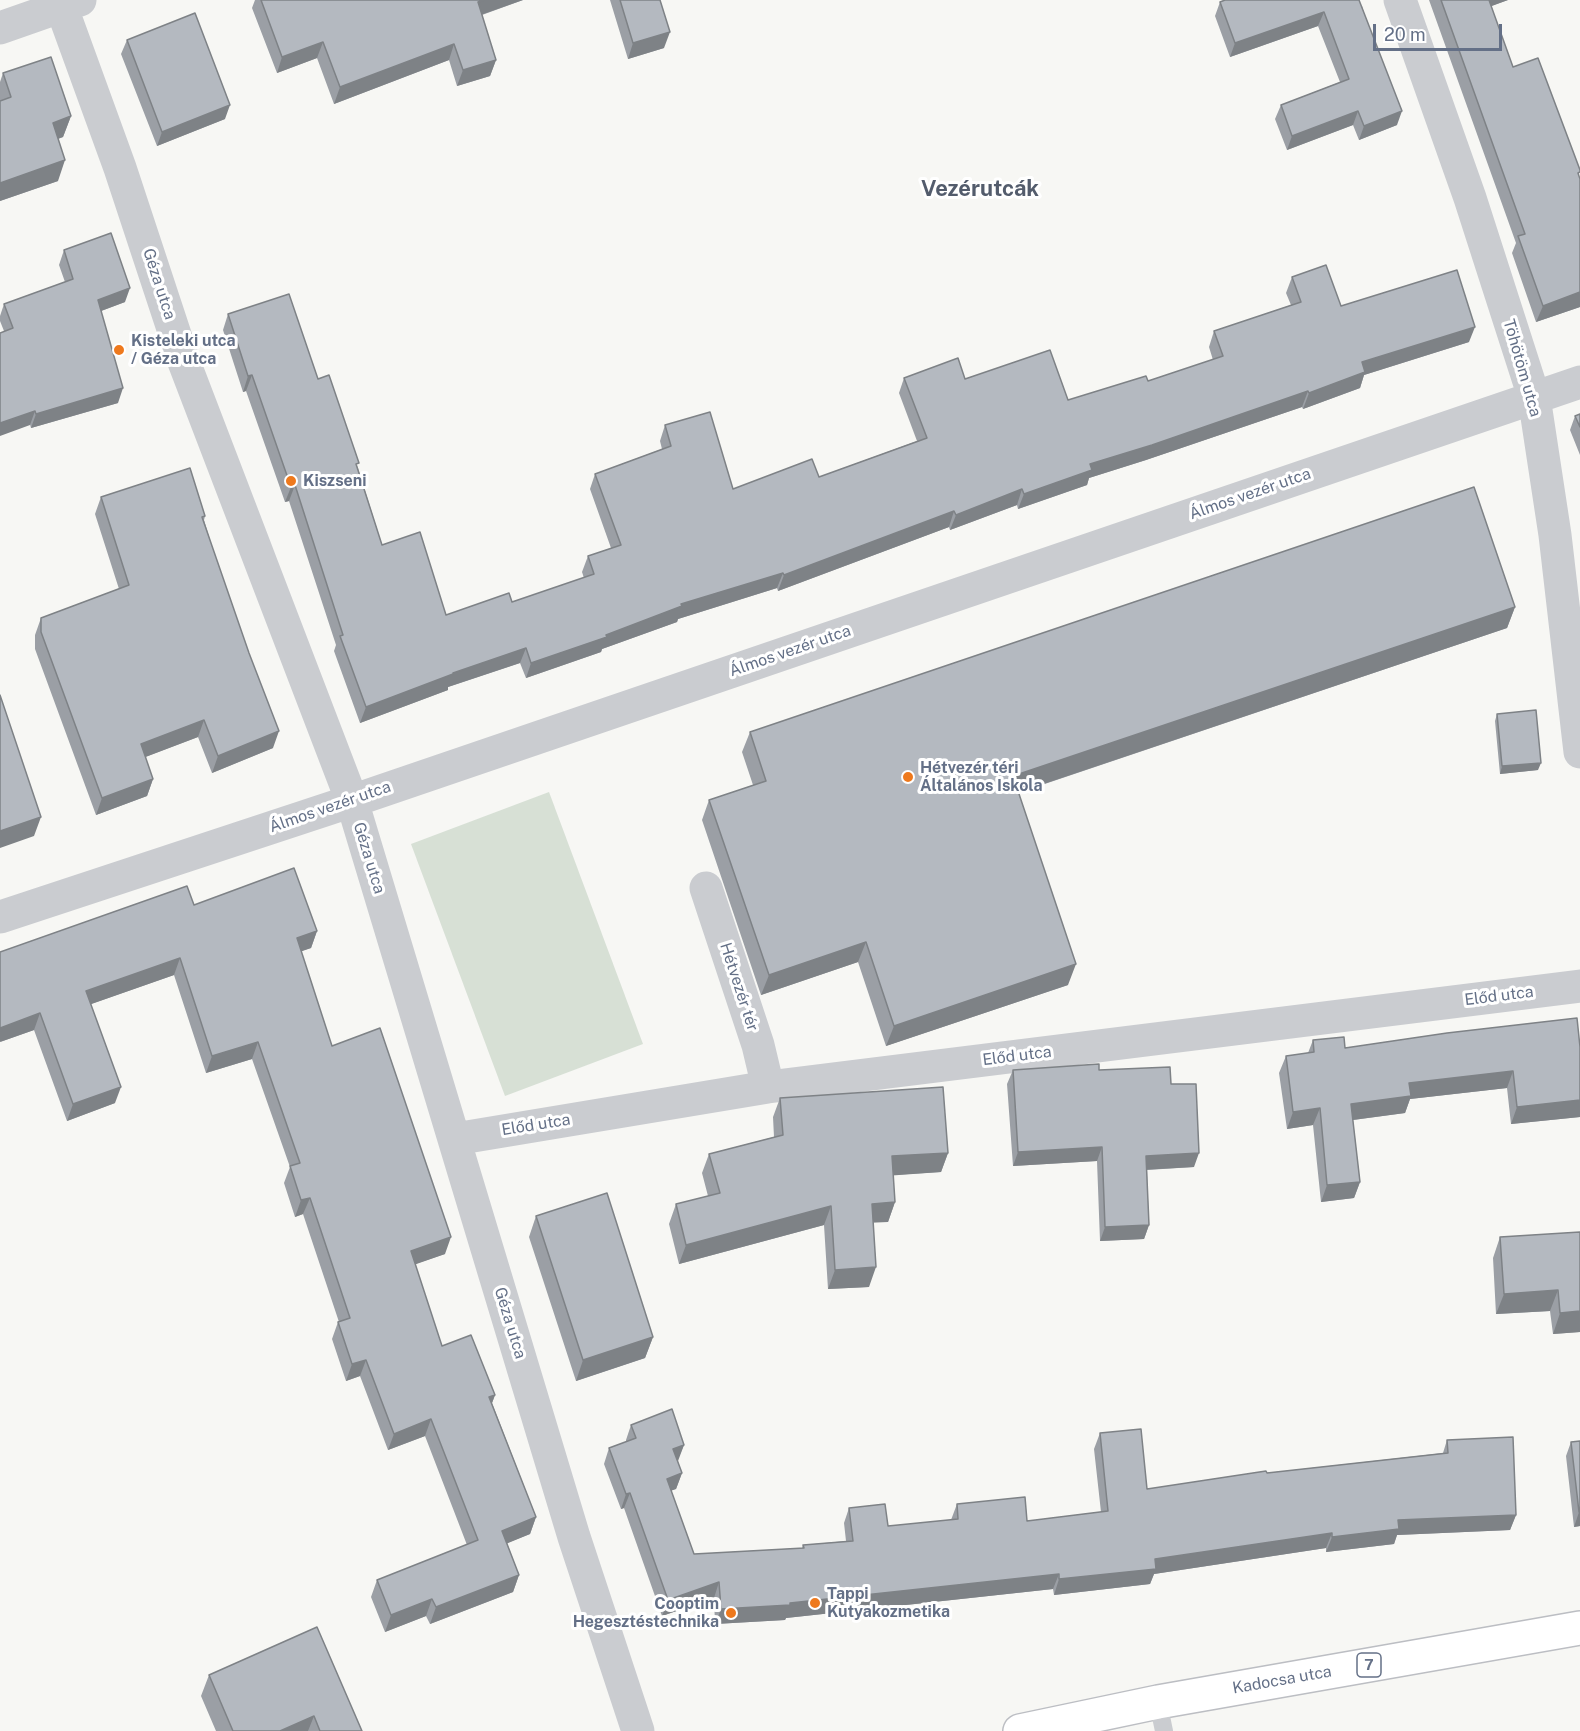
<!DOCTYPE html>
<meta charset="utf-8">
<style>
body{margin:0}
#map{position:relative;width:1580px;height:1731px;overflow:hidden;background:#f7f7f4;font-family:"Public Sans",sans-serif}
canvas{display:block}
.scale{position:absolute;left:1373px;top:24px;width:129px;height:27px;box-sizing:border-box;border:3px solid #647087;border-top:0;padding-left:8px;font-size:18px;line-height:21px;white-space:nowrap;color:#647087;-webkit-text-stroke:4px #fff;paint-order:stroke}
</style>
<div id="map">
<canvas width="1580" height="1731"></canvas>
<div class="scale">20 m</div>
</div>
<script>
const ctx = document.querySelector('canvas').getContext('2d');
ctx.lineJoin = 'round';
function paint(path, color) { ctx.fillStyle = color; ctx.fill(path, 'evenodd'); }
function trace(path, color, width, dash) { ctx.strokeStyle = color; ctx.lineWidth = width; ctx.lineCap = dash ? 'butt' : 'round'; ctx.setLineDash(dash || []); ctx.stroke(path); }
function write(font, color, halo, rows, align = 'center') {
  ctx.font = font + ' "Public Sans",sans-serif'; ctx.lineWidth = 6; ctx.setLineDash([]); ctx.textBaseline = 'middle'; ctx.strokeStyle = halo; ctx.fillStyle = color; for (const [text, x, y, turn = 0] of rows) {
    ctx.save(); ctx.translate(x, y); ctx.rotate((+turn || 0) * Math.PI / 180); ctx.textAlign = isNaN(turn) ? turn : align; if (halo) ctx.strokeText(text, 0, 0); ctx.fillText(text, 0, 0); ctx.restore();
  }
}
paint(new Path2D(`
 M549,792L643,1044L505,1096L411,844Z`), '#d7e0d5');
const primary = new Path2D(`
 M1020,1731L1158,1702L1580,1628`);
trace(primary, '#bcbec3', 36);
trace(new Path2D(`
 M1158,1702L1164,1731`), '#caccd0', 18);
trace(new Path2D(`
 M59,0L120,168L184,362L352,801L574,1537L638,1731
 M1400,0L1470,198L1534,397L1555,535L1580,752
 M0,28L80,0
 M706,888L758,1045L768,1087
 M0,917L352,801L1580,382
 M455,1139L768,1087L1580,986`), '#caccd0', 33);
trace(primary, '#fff', 33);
paint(new Path2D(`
 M255,0H523L482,15L496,60L490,76L457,86L449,60L334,104L317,58L277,73L252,8Z
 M610,0H660L664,48L628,59Z
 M1429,0H1508L1491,6L1513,67L1579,176L1580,307L1536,322L1512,253L1516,243Z
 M1220,2L1362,6L1397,125L1359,140L1353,125L1287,150L1275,119L1281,105L1340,82L1318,26L1230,57L1215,16Z
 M127,40L225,119L157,146L121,54Z
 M3,73L71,116L63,137L58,139V181L0,201V82Z
 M64,250L125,302L101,311L118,403L31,428L4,331L0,321V316L4,304L65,282L59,265Z
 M1292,277L1341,306L1469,342L1364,375L1360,388L1303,409L1302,407L1146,460L1089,478L1087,485L1018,509L1017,505L950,530L949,527L778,591L777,588L678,619L677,622L602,649L601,652L526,678L520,663L448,687V690L360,723L334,651L336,645L289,501L285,502L246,391L243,392L223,330L228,314L318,379L358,468L382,545L446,615L512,602L584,578L582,572L588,556L611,548L590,489L595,474L662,449L660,441L665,425L733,489L819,477L917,441L899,393L904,378L965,379L1068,400L1148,381L1213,360L1209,347L1214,331L1291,305L1286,293Z
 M1580,414V455L1570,430L1575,416Z
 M101,497L205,516L204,520L273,748L212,773L198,737L145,757L153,779L147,796L96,815L35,649V635L41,618L119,589L95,514Z
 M1515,607L1507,628L1018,793L1068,985L886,1046L858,962L761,995L702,820L709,800L753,785L742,752L750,732Z
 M1497,714L1538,770L1500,774L1495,721Z
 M194,905L317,931L311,948L301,951L332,1046L445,1254L415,1264L442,1346L495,1395L492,1403L536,1517L530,1534L507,1543L519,1575L513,1592L430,1624L426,1616L385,1632L371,1597L377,1580L467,1545L425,1436L388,1450L360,1376L346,1381L332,1339L338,1322H339L303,1214L295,1217L284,1183L290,1167L252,1059L206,1073L174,975L91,1004L115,1103L67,1121L34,1030L0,1042Z
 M1577,1018L1580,1117L1511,1124L1507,1088L1410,1099L1405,1113L1353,1120L1360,1182L1354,1198L1321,1202L1313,1125L1287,1129L1279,1073L1286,1056L1308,1053L1313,1040L1345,1048Z
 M1013,1070H1099L1171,1084L1194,1167L1147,1170L1149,1225L1144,1239L1100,1241L1097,1161L1013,1166L1007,1084Z
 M780,1098L948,1153L941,1172L893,1175L895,1202L888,1222H873L869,1287L828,1289L824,1225L679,1264L669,1224L676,1204L708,1196L702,1173L709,1154L774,1137L773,1117Z
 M536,1216L653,1337L645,1358L576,1381L529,1237Z
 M1580,1232V1332L1553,1334L1550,1311L1496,1314L1493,1258L1500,1237Z
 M631,1425L684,1445L677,1461L682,1473L676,1489L671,1490L694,1554L802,1548L803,1545L846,1541L844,1523L849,1508L888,1526L951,1520L957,1504L1027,1521L1101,1512L1094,1449L1100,1433L1147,1489L1267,1473L1443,1453L1447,1440L1516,1515L1510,1530L1397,1535L1394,1544L1326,1552V1548L1154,1574L1150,1584L1054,1595L1053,1589L786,1618L785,1620L715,1624L714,1598L662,1616L624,1508L621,1509L604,1464L609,1448L626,1442V1440Z
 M1580,1441V1526L1574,1527L1566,1456L1571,1442Z
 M209,1675L362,1731H216L201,1696Z`), '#9b9fa5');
paint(new Path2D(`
 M484,0H523L472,18L478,2Z
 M1484,0H1508L1481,10Z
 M1324,12L1318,26L1230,57L1235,43Z
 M670,32L664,48L628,59L633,43Z
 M323,42L317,58L277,73L282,57Z
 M454,44L449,60L334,104L340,87Z
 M496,60L490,76L457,86L463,70Z
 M230,105L225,119L157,146L162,132Z
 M1358,111L1353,125L1287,150L1292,136Z
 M1402,111L1397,125L1359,140L1364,126Z
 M71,116L63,137L45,143L53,123Z
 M65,160L58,181L0,201V183Z
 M130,288L125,302L93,314L98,300Z
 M1580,292V307L1536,322L1543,306Z
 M1475,327L1469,342L1364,375L1360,388L1303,409L1309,393L1362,362Z
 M252,375L246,391L243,392L248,376Z
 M123,388L118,403L31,428L36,414Z
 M1308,391L1302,407L1146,460L1089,478L1087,485L1018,509L1024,494L1090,464Z
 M35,411L30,425L0,436V423Z
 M295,485L289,501L285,502L291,487Z
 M1022,489L1017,505L950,530L956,515Z
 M954,511L949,527L778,591L784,575Z
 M783,573L777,588L678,619L677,622L602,649L601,652L526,678L531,663L606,635L681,604Z
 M1515,607L1507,628L1005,797L1013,776Z
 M526,648L520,663L448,687V690L360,723L366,707L453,673Z
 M204,720L198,737L135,761L141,744Z
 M279,731L273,748L212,773L218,756Z
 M1541,763L1538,770L1500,774L1502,766Z
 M153,779L147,796L96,815L102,798Z
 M41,817L34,836L0,848V831Z
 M317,931L311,948L291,955L297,938Z
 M866,942L858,962L761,995L769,975Z
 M180,958L174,975L80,1008L86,991Z
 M1076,964L1068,985L886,1046L894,1026Z
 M40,1013L34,1030L0,1042V1028Z
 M258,1042L252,1059L206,1073L212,1056Z
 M1513,1071L1507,1088L1410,1099L1405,1113L1345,1121L1351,1104L1409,1083Z
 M121,1087L115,1103L67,1121L73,1104Z
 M1580,1100V1117L1511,1124L1517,1107Z
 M1320,1108L1313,1125L1287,1129L1293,1112Z
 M1102,1147L1097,1161L1013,1166L1018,1152Z
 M948,1153L941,1172L885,1176L892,1156Z
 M1199,1153L1194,1167L1141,1170L1146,1156Z
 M1360,1182L1354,1198L1321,1202L1327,1185Z
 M310,1198L303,1214L295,1217L301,1200Z
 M895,1202L888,1222L865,1223L872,1204Z
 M831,1206L824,1225L679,1264L686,1245Z
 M1149,1225L1144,1239L1100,1241L1105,1227Z
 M451,1237L445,1254L405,1268L411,1251Z
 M876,1267L869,1287L828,1289L835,1270Z
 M1558,1290L1550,1311L1496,1314L1504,1294Z
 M1580,1311V1332L1553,1334L1560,1313Z
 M653,1337L645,1358L576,1381L583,1360Z
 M366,1360L360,1376L346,1381L352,1364Z
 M495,1395L489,1411V1397Z
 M431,1419L425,1436L388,1450L394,1434Z
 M684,1445L678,1461L668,1465L673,1449Z
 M682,1473L676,1489L662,1494L667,1479Z
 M630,1493L624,1508L621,1509L626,1494Z
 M1579,1512H1580V1526L1574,1527Z
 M1516,1515L1510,1530L1397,1535L1394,1544L1326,1552L1332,1537L1398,1520Z
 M536,1517L530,1534L496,1548L502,1531Z
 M1332,1533L1326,1548L1154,1574L1150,1584L1054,1595L1059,1579L1155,1559Z
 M1059,1574L1053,1589L786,1618L785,1620L715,1624L721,1609L790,1603Z
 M519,1575L513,1592L430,1624L436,1607Z
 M719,1582L714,1598L662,1616L668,1600Z
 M432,1599L426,1616L385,1632L391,1615Z
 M314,1716L308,1731H280Z`), '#7e8286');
const building = new Path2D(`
 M261,0H484L478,2L496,60L463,70L454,44L340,87L323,42L282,57Z
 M620,0H660L670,32L633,43Z
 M1225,0H1359L1402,111L1364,126L1358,111L1292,136L1281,105L1349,79L1324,12L1235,43L1220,2Z
 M1441,0H1489L1513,67L1538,58L1580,170V172L1578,173L1580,179V292L1543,306L1518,236L1525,234Z
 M195,13L230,105L162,132L127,40Z
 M51,57L71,116L53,123L65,160L0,183V101L11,97L3,73Z
 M111,233L130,288L98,300L123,388L36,414L35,411L0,423V333L13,328L4,304L73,279L64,250Z
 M1326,265L1341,306L1457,270L1475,327L1362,362L1365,372L1309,393L1308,391L1152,445L1090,464L1092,470L1024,494L1022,489L956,515L954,511L784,575L783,573L681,604L682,606L606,635L607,637L531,663L526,648L453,673V674L366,707L340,636L343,635L295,485L291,487L252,375L248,376L228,314L289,294L318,379L329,375L359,463L356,464L382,545L420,532L446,615L509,593L512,602L594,574L588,556L621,545L595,474L671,446L665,425L710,412L733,489L812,459L819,477L927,438L904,378L958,358L965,379L1050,350L1068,400L1146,376L1148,381L1223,356L1214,331L1301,302L1292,277Z
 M1580,414V427L1575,416Z
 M190,468L205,516L202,517L249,653L279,731L218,756L204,720L141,744L153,779L102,798L41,632V618L129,585L101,497Z
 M1474,487L1515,607L1013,776L1076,964L894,1026L866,942L769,975L709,800L766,781L750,732Z
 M0,695L41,817L0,831Z
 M1536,710L1541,763L1502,766L1497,714Z
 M294,868L317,931L297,938L332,1046L380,1028L451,1237L411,1251L442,1346L471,1335L495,1395L489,1397L536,1517L502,1531L519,1575L436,1607L432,1599L391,1615L377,1580L478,1540L431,1419L394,1434L366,1360L352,1364L338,1322L350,1318L310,1198L301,1200L290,1166L300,1163L258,1042L212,1056L180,958L86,991L121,1087L73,1104L40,1013L0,1028V952L187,886L194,905Z
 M1577,1018L1580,1047V1100L1517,1107L1513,1071L1409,1083L1411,1096L1351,1104L1360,1182L1327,1185L1320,1108L1293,1112L1286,1056L1314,1052L1313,1040L1344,1037L1345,1048L1447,1033Z
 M1099,1064V1070L1170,1067L1171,1084H1196L1199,1153L1146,1156L1149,1225L1105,1227L1102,1147L1018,1152L1013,1070Z
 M943,1087L948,1153L892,1156L895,1202L872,1204L876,1267L835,1270L831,1206L686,1245L676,1204L720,1193L709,1154L783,1135L780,1098Z
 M607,1193L653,1337L583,1360L536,1216Z
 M1580,1232V1311L1560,1313L1558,1290L1504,1294L1500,1237Z
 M672,1409L684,1445L673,1449L682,1473L667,1479L694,1554L804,1548L803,1545L853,1541L849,1508L885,1504L888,1526L958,1519L957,1504L1025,1497L1027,1521L1108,1511L1100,1433L1141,1429L1147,1489L1266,1471L1267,1473L1448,1453L1447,1440L1513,1437L1516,1515L1398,1520L1399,1529L1332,1537V1533L1155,1559L1156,1569L1059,1579V1574L790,1603V1605L721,1609L719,1582L668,1600L630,1493L626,1494L609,1448L636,1438L631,1425Z
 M1580,1441V1512H1579L1571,1442Z
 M317,1627L362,1731H320L314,1716L280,1731H233L209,1675Z`);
paint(building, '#b4b9c0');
trace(building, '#7e8286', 1.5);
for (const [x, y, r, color] of [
 [119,350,6,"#ee791d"],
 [291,481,6,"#ee791d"],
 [908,777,6,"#ee791d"],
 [815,1603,6,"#ee791d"],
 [731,1613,6,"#ee791d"]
]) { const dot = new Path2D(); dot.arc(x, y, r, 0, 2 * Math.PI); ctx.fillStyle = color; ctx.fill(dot); trace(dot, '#fff', 2); }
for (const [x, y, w] of [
 [1369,1665,24]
]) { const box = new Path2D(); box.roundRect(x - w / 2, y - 12, w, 24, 4.5); ctx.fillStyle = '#fff'; ctx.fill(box); trace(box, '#647087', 1.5); }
write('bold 15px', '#647087', null, [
 ["7",1369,1665]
]);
write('16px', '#647087', '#fff', [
 ["Géza utca",159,284,72],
 ["Töhötöm utca",1522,368,74],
 ["Álmos vezér utca",1250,494,-19],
 ["Álmos vezér utca",790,651,-19],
 ["Álmos vezér utca",330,807,-19],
 ["Géza utca",369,858,73],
 ["Hétvezér tér",739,987,72],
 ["Előd utca",1499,996,-7],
 ["Előd utca",1017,1056,-7],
 ["Előd utca",536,1125,-9],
 ["Géza utca",510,1323,73],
 ["Kadocsa utca",1282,1680,-10]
]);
write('bold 16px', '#647087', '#fff', [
 ["Kisteleki utca",131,341],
 ["/ Géza utca",131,359],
 ["Kiszseni",303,481],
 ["Hétvezér téri",920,768],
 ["Általános Iskola",920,786],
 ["Tappi",827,1594],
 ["Kutyakozmetika",827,1612],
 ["Cooptim",719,1604,"right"],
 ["Hegesztéstechnika",719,1622,"right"]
], 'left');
write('bold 22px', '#535c6c', '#fff', [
 ["Vezérutcák",980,189]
]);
</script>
